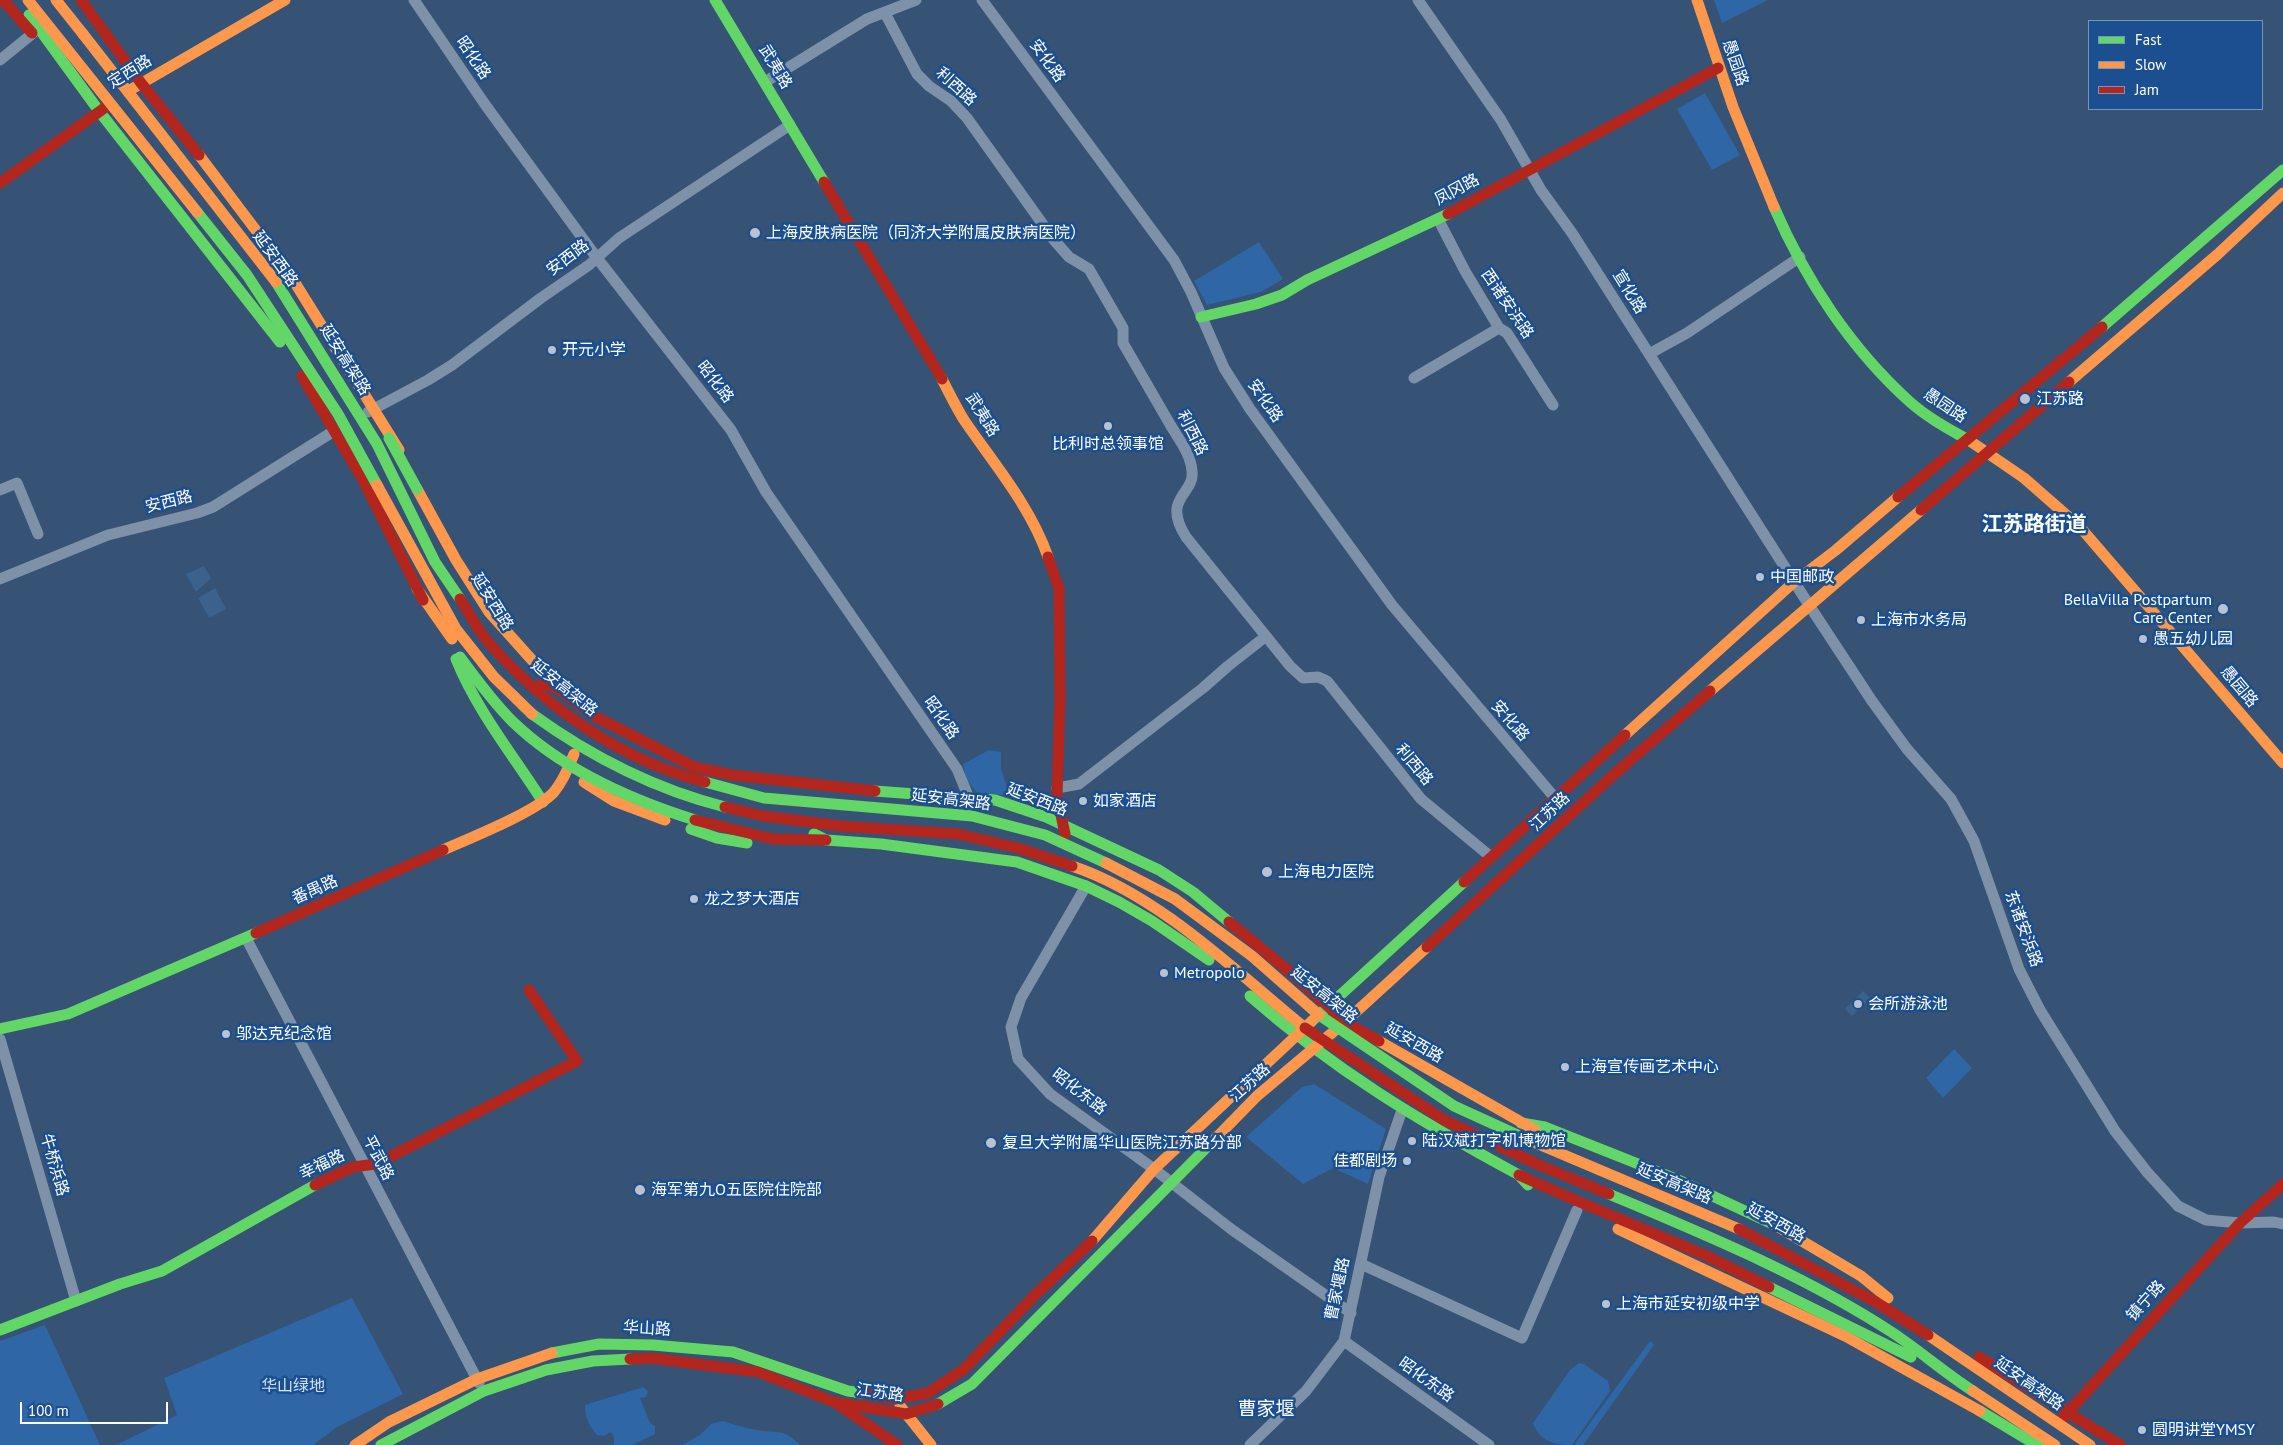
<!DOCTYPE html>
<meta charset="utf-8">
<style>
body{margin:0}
#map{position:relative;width:2283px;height:1445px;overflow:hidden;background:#365274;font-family:"PT Sans",sans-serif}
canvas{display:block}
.legend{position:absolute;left:2088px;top:20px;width:175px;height:90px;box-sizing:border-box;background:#1b4f8f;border:1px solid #7695bc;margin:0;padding:6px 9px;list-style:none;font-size:15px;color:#fff}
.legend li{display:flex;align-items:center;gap:10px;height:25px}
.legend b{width:25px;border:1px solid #7695bc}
.scale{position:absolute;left:20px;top:1402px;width:148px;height:22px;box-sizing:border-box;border:2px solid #fff;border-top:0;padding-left:6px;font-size:15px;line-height:18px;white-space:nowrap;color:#fff;-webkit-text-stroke:4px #1b4f8f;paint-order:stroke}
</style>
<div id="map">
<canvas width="2283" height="1445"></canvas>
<ul class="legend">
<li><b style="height:6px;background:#63d668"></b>Fast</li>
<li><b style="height:6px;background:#ff974d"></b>Slow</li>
<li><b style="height:6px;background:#b3261e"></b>Jam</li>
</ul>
<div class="scale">100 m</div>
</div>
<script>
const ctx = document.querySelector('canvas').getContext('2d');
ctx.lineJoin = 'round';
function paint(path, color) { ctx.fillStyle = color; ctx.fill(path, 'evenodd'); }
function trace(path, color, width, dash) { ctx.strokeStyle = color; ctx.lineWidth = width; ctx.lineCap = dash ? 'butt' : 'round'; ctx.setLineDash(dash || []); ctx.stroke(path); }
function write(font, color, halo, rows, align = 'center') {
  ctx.font = font + ' "PT Sans","Noto Sans SC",sans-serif'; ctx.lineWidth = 5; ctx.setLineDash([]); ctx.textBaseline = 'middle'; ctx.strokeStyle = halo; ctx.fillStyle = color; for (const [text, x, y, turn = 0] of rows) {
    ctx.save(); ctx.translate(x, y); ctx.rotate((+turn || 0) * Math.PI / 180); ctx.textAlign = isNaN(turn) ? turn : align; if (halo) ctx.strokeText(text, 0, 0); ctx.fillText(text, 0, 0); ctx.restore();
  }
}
paint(new Path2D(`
 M1714,0H1768L1722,23Z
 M1705,93L1740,155L1712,170L1677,109Z
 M1259,242L1283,279L1261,292L1207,305L1194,281Z
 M989,750L1001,752V769L1008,789L1003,795L977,793L966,779L963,764Z
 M1954,1049L1972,1068L1943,1098L1926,1078Z
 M1314,1084L1386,1129L1368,1184L1333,1168L1303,1184L1246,1137L1302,1087Z
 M352,1298L403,1394L337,1427L313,1445H116L177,1415L164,1378Z
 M45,1325L100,1445H0V1341Z
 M1650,1341L1654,1345L1583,1445H1574Z
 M1579,1363L1584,1364L1608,1381L1610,1391L1572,1445C1554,1445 1540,1442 1533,1423L1570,1370Z
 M643,1387L648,1391L646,1397L640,1398L650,1423L655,1426V1434L632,1445H614V1437L611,1432L604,1436L597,1435C590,1427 584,1416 585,1405Z
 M722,1421C734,1424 745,1428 757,1430C778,1434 782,1427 800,1445H682L700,1435L711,1424Z`), '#2f66a5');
paint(new Path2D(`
 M204,566L211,578L196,592L186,574Z
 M215,588L226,609L209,618L198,598Z
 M1863,991L1870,998L1852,1016L1845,1009Z`), '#3b618d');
trace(new Path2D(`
 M414,0L484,103L597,258L731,430L766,492L957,769L969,798
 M982,0L1174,260L1191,292L1224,368L1250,409L1392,605L1555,798
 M1418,0L1501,120L1541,190L1572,233L1809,605L1872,701L1907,749L1951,799L1974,841L2019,969L2040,1010L2115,1131L2147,1172L2178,1206L2206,1220L2240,1223L2274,1222L2283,1224
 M885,13L917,74L929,86L951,101L967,118L1054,240L1069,257L1089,269L1123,328V343C1139,371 1155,398 1171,426C1179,439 1191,455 1192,471C1195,495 1161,497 1186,537L1290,666L1303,678L1318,677L1327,681L1421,799L1491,857
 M0,60L32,34
 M765,82L867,19L916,0
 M1438,219L1465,271L1499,328L1507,333L1553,405
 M1649,354L1687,333L1800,257
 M1414,378L1499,328
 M368,412L428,380L452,365L541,298L589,265L619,238L790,125
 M0,490L17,483L38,534
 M0,579L108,535L197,513L213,507L334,431
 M1057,788L1079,784L1203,688L1228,666L1265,637
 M1086,886L1021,998L1011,1027L1018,1059L1050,1094L1154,1169L1231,1229L1351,1313
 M246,938L479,1383
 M0,1039L76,1301
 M1361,1264L1522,1338L1577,1210
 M1344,1341L1489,1445
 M1250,1445L1306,1391L1344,1341L1379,1177L1402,1110`), '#7d92a8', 11);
trace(new Path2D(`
 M715,0L824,182
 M29,15L99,111L280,342
 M1774,207C1805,279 1851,349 1910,402C1928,418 1949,429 1970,441
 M1201,317L1256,304L1282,295L1307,280L1448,214
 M2102,327L2283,170
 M456,659C477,711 513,755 543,802
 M875,791L995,800L1046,817L1159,870L1193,892L1229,922
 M691,829L717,838L747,843
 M814,834L826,840L881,844L1017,862L1086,886L1119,902L1152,921L1209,960
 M1250,996C1334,1070 1421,1122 1519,1175L1528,1185
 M1312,1021L1464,882
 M0,1029L68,1014L256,933
 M1521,1123L1545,1127L1676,1179L1775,1225
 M0,1330L120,1284L162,1271L315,1185
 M552,1353L599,1344L653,1345L733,1352L848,1391L862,1393
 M938,1404L972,1384L1216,1138
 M1980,1411L2030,1441L2042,1440
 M381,1445L484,1391L546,1370L593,1361L630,1359`), '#63d668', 11);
trace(new Path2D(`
 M56,0L83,34
 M1697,0L1733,107L1774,207
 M130,90L285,0
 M199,155L292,278L399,450
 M942,379C949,393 956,407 964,420C994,464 1031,507 1048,557
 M2069,382L2218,254L2283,193
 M1970,441L2024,478L2080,527L2283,763
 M417,489L456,560L489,612L557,688
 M417,589L452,639
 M1710,691L1921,510
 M1625,735L1794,582L1836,550L1898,497
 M584,782L614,801L665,820
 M443,850C470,838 536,812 554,792C563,781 569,767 574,754
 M1379,1041L1535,1130
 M1216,1138L1257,1096L1345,1022L1427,947
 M1618,1229L1845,1336L1980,1411
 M1092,1241L1154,1169L1312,1021
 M900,1406L931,1445
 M355,1445L389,1422L477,1379L552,1353`), '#ff974d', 11);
trace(new Path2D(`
 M3,0L32,33
 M81,0L141,83L199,155
 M824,182L942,379
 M0,183L110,104
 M1448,214L1718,68
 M302,376L363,480L423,600
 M1898,497L2102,327
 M1921,510L2069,382
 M1048,557L1059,589L1060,697L1057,796L1065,834
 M542,683L557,688L594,716L694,767L732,775L875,791
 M773,839L826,840
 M1464,882L1625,735
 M1229,922L1295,976L1345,1022L1379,1041
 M256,933L443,850
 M1427,947L1611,777L1710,691
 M1519,1175L1575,1200
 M315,1185L353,1167L376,1164L577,1061L529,990
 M1979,1357L2120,1445
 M630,1359L651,1358L758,1372L834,1402L906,1414L938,1404
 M862,1393L895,1399L928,1393L964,1369L1035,1295L1092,1241
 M836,1403L897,1445
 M2060,1421L2240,1223L2283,1184`), '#b3261e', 11);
trace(new Path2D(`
 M197,212L247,275L338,414L377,485
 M276,282L377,444L435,562L460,599
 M389,438L417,489
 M460,657C476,679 493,702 513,722C562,769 631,800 695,820
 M532,714C590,756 654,789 725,807
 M705,782L764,798L972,816L1045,835L1106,863
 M1319,1015L1454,1106L1524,1138
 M1609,1194C1706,1235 1804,1275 1893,1333C1920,1351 1945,1373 1973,1391
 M1769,1287L1911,1357`), '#63d668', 11);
trace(new Path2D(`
 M28,0L197,212
 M83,34L276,282
 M377,485L456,629L494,677L532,714
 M1106,863L1175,899L1252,956L1319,1015
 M1072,866C1159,895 1235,971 1305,1028
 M1524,1138L1739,1229
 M1775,1225L1861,1276L1888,1298
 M1928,1335L2090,1445
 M1973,1391L2055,1445`), '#ff974d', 11);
trace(new Path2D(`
 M460,599C470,614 478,631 490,644C546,708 623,761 705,782
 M725,807L763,816L840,826L958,834L1018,848L1072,866
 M695,820L773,839
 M1305,1028L1444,1120L1539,1165L1609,1194
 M1575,1200L1707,1256L1769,1287
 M1739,1229L1874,1301L1928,1335`), '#b3261e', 11);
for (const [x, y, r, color] of [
 [755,233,6,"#b9c2ce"],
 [552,350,5,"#b9c2ce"],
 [2025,399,6,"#b9c2ce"],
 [1108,426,5,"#b9c2ce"],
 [1760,577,5,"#b9c2ce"],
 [2223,609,6,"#b9c2ce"],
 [1861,620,5,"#b9c2ce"],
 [2143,639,5,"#b9c2ce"],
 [1083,801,5,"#b9c2ce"],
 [1267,872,6,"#b9c2ce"],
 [694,899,5,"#b9c2ce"],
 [1164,973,5,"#b9c2ce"],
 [1858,1004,5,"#b9c2ce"],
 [226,1034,5,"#b9c2ce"],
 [1565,1067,5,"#b9c2ce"],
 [1412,1141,5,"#b9c2ce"],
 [991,1143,6,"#b9c2ce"],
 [1407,1161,5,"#b9c2ce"],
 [640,1190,6,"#b9c2ce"],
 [1606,1304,5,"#b9c2ce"],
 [2142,1430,5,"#b9c2ce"]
]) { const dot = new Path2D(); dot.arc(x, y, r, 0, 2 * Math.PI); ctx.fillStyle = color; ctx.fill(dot); trace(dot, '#1b4f8f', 2); }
write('16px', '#fff', '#1b4f8f', [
 ["昭化路",473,58,56],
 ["安化路",1047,61,54],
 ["愚园路",1735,63,71],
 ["武夷路",775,67,59],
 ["定西路",130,72,-32],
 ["利西路",956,87,42],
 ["凤冈路",1457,190,-28],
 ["安西路",568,258,-37],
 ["延安西路",275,259,54],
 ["宣化路",1629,292,58],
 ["西诸安浜路",1507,304,56],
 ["延安高架路",345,360,58],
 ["昭化路",715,382,52],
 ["安化路",1265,401,55],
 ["愚园路",1945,406,34],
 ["武夷路",982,415,58],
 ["利西路",1192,433,63],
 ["安西路",169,502,-14],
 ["延安西路",492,602,58],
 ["愚园路",2239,687,50],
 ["延安高架路",564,688,39],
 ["昭化路",941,718,55],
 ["安化路",1510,721,49],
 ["利西路",1414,765,50],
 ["延安高架路",951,800,7],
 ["延安西路",1037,800,21],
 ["江苏路",1550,812,-44],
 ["番禺路",315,890,-24],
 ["东诸安浜路",2023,929,70],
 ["延安高架路",1324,995,39],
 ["延安西路",1414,1043,30],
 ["江苏路",1250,1083,-42],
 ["昭化东路",1079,1092,38],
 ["平武路",378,1158,63],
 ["牛桥浜路",54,1165,74],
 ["幸福路",322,1165,-25],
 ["延安高架路",1674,1184,23],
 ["延安西路",1776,1223,29],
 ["曹家堰路",1338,1289,-78],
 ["镇宁路",2146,1301,-48],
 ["华山路",647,1329,3],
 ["昭化东路",1426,1380,36],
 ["延安高架路",2029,1384,35],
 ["江苏路",880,1393,8]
]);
write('16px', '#fff', '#1b4f8f', [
 ["上海皮肤病医院（同济大学附属皮肤病医院）",766,233],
 ["开元小学",562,350],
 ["江苏路",2036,399],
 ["比利时总领事馆",1108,444,"center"],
 ["中国邮政",1770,577],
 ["BellaVilla Postpartum",2212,600,"right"],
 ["Care Center",2212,618,"right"],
 ["上海市水务局",1871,620],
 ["愚五幼儿园",2153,639],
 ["如家酒店",1093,801],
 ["上海电力医院",1278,872],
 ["龙之梦大酒店",704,899],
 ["Metropolo",1174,973],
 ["会所游泳池",1868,1004],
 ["邬达克纪念馆",236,1034],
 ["上海宣传画艺术中心",1575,1067],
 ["陆汉斌打字机博物馆",1422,1141],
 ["复旦大学附属华山医院江苏路分部",1002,1143],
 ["佳都剧场",1397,1161,"right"],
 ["海军第九O五医院住院部",651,1190],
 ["上海市延安初级中学",1616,1304],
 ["圆明讲堂YMSY",2152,1430]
], 'left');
write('16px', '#cfe3fa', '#1b4f8f', [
 ["华山绿地",293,1386]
]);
write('19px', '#fff', '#1b4f8f', [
 ["曹家堰",1266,1410]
]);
write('bold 21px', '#fff', '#1b4f8f', [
 ["江苏路街道",2034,525]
]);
</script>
